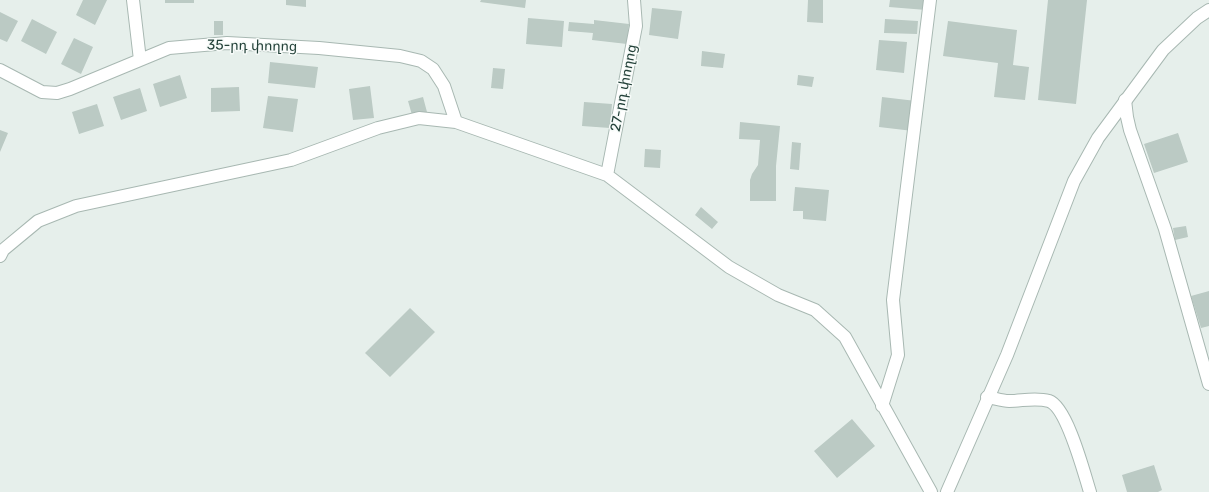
<!DOCTYPE html>
<meta charset="utf-8">
<style>
body{margin:0}
canvas{display:block;background:#e6efeb}
</style>
<canvas width="1209" height="492"></canvas>
<script>
const ctx = document.querySelector('canvas').getContext('2d');
ctx.lineJoin = 'round';
function paint(path, color) { ctx.fillStyle = color; ctx.fill(path, 'evenodd'); }
function trace(path, color, width, dash) { ctx.strokeStyle = color; ctx.lineWidth = width; ctx.lineCap = dash ? 'butt' : 'round'; ctx.setLineDash(dash || []); ctx.stroke(path); }
function write(font, color, halo, rows, align = 'center') {
  ctx.font = font + ' Rubik,"Noto Sans Armenian",sans-serif'; ctx.lineWidth = 3; ctx.setLineDash([]); ctx.textBaseline = 'middle'; ctx.strokeStyle = halo; ctx.fillStyle = color; for (const [text, x, y, turn = 0] of rows) {
    ctx.save(); ctx.translate(x, y); ctx.rotate((+turn || 0) * Math.PI / 180); ctx.textAlign = isNaN(turn) ? turn : align; if (halo) ctx.strokeText(text, 0, 0); ctx.fillText(text, 0, 0); ctx.restore();
  }
}
paint(new Path2D(`
 M83,0H107L95,25L76,15Z
 M165,0H194V3H165Z
 M286,0H306V7L286,5Z
 M481,0H526L525,8L480,2Z
 M808,0H823V23L807,22Z
 M890,0H927L926,10L889,7Z
 M1048,0H1087L1076,104L1038,100Z
 M652,8L682,11L678,39L649,35Z
 M0,12L18,21L7,42L0,39Z
 M528,18L564,21L562,47L526,44Z
 M32,19L57,32L46,54L21,41Z
 M885,19L918,21L917,34L884,33Z
 M594,20L629,24L627,44L592,40L593,33L568,31L569,22L594,24Z
 M214,21H223V35H214Z
 M948,21L1017,30L1013,65L1029,67L1025,100L994,97L998,63L943,56Z
 M74,38L93,47L81,74L61,64Z
 M879,40L907,42L904,73L876,70Z
 M702,51L725,54L723,68L701,66Z
 M270,62L318,67L315,88L268,83Z
 M493,68L505,69L503,89L491,88Z
 M180,75L187,98L160,107L153,84Z
 M798,75L814,77L812,87L797,85Z
 M370,86L374,118L353,120L349,89Z
 M239,87L240,111L211,112V88Z
 M140,88L147,111L121,120L113,97Z
 M268,96L298,99L293,132L263,128Z
 M423,97L427,112L412,115L408,101Z
 M882,97L916,101L913,131L879,127Z
 M584,102L612,104L610,128L582,126Z
 M97,104L104,126L79,134L72,112Z
 M740,122L780,126L776,166V201H750V180L752,174L758,165L760,140L739,139Z
 M0,130L8,133L0,152Z
 M1178,133L1188,162L1154,173L1144,144Z
 M792,142L801,143L799,170L790,169Z
 M645,149L661,150L660,168L644,167Z
 M795,187L829,190L826,221L803,219V211H793Z
 M701,207L718,222L712,229L695,215Z
 M1186,226L1188,237L1175,240L1173,228Z
 M1209,291V326L1201,328L1191,296Z
 M410,308L435,332L390,377L365,353Z
 M852,419L875,446L837,478L814,451Z
 M1154,465L1162,490L1158,492H1127L1122,475Z`), '#bbcac4');
const minor = new Path2D(`
 M133,0L140,60
 M0,70L42,92L57,93L70,89L169,48L227,43L319,48L400,56L421,61L433,69L444,86L456,122
 M1125,100L1127,117L1130,130L1165,229L1209,384
 M607,175L636,26L634,0
 M0,256L3,250L38,221L76,206L291,160L378,128L419,118L456,122L607,175L729,267L778,295L815,310L845,337L931,492
 M987,397C994,398 1002,401 1009,401C1022,401 1035,397 1049,401C1067,407 1084,473 1090,492
 M882,406L898,355L893,300L930,0`);
const tertiary = new Path2D(`
 M947,492L1007,355L1074,181L1098,138L1163,50L1197,18L1209,10`);
trace(minor, '#a8b8b2', 14);
trace(tertiary, '#a8b8b2', 14);
trace(minor, '#fff', 12);
trace(tertiary, '#fff', 12);
write('14px', '#24423a', '#f7fbf9', [
 ["35-րդ փողոց",252,46,1],
 ["27-րդ փողոց",624,88,-79]
]);
</script>
